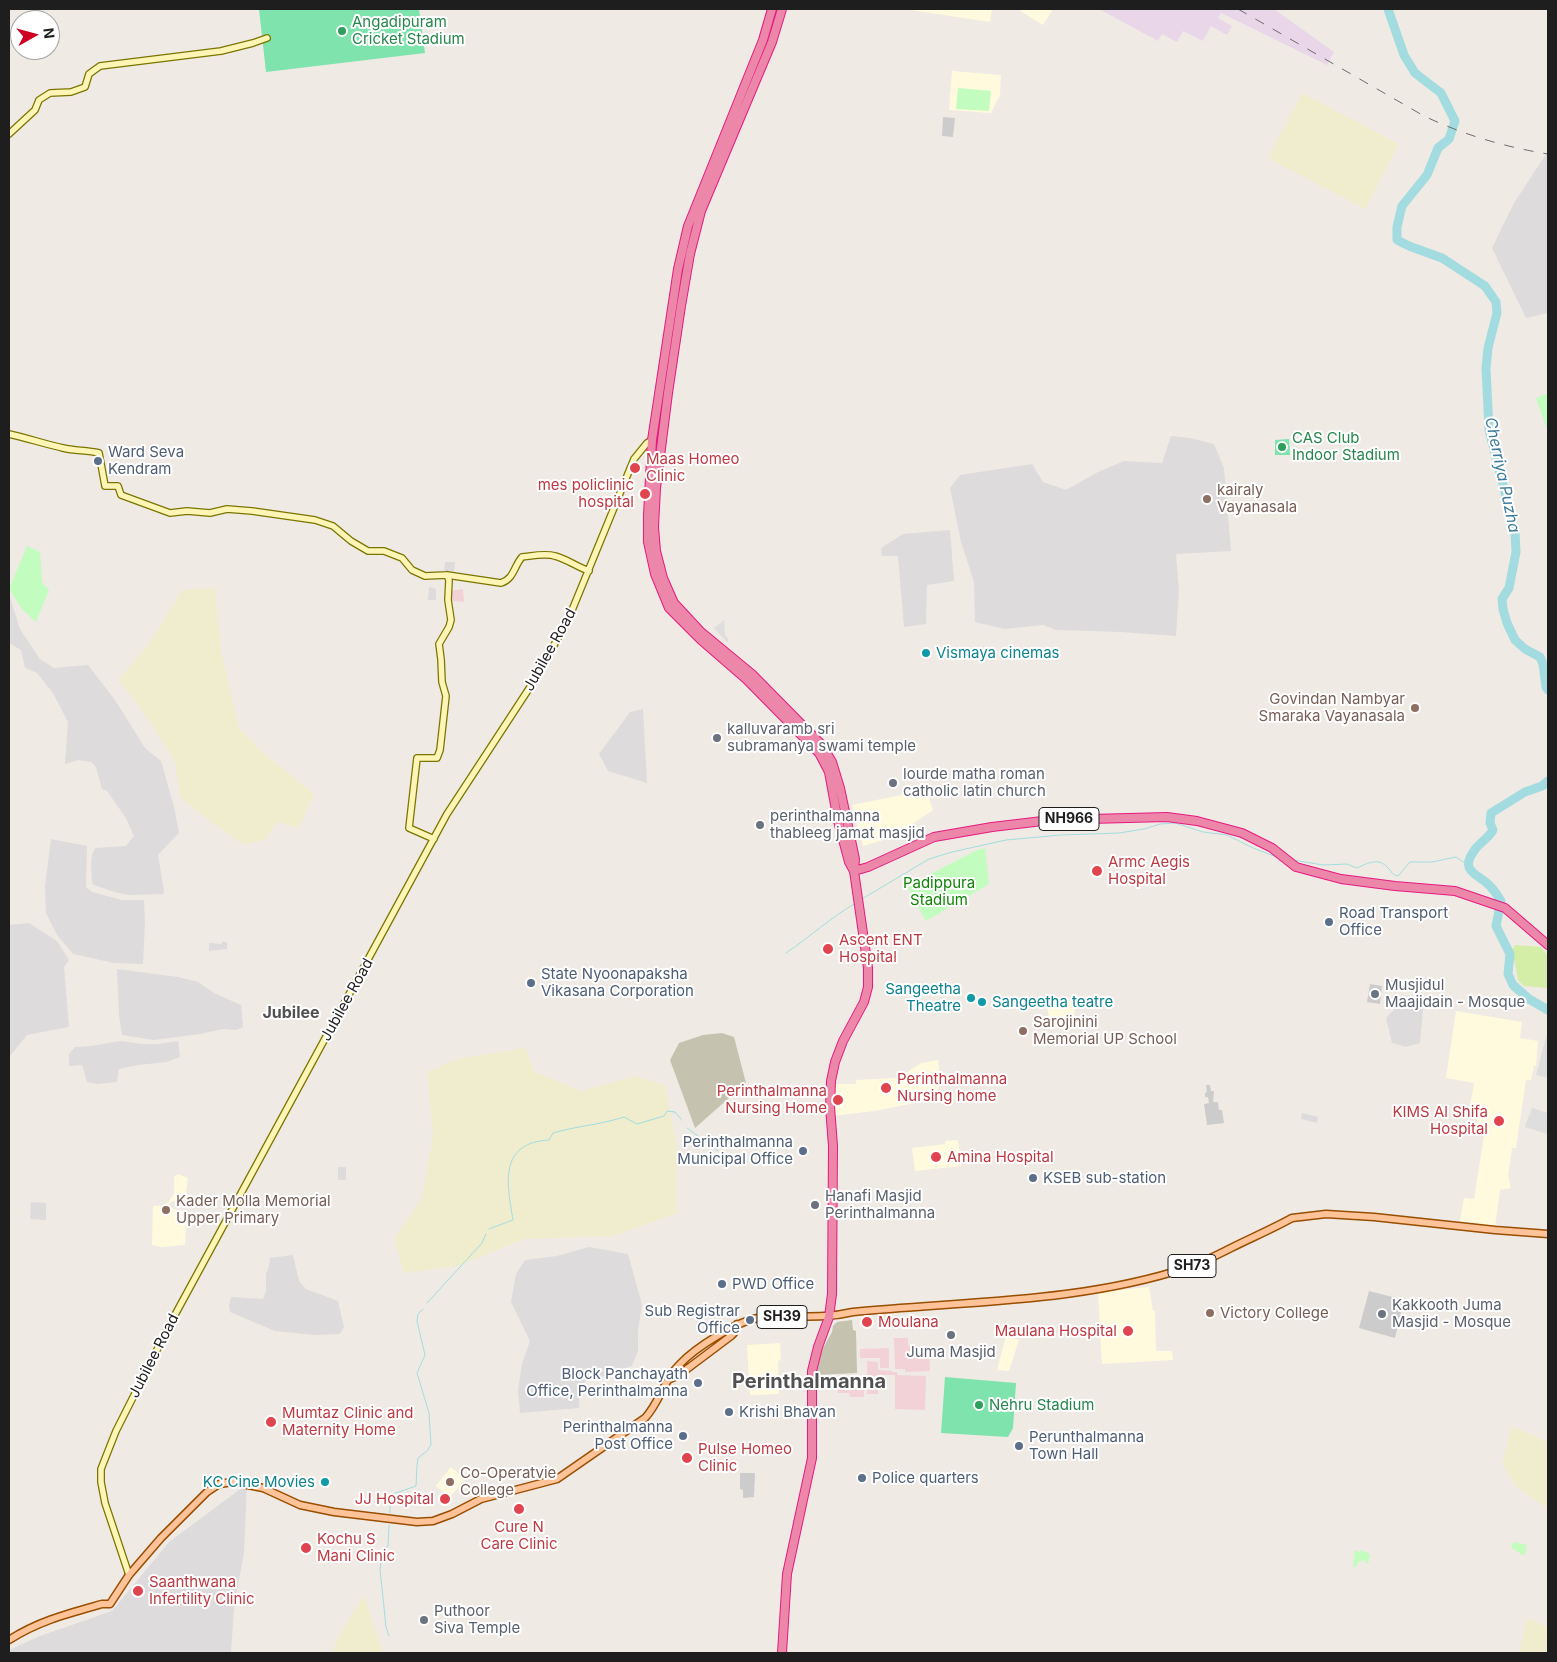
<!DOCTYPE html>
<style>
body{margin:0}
#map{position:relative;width:1557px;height:1662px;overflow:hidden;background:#f0eae4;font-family:Inter,sans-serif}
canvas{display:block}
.frame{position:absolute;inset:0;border:10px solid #1e1e1e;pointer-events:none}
.north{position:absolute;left:10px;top:10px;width:50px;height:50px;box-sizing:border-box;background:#fff;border:1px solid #a5a5a5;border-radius:50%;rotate:83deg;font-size:14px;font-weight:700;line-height:20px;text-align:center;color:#1e1e1e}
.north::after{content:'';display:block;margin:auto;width:18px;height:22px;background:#cd0021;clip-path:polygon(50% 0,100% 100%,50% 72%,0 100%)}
</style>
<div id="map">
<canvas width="1557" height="1662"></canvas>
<div class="frame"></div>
<div class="north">N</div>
</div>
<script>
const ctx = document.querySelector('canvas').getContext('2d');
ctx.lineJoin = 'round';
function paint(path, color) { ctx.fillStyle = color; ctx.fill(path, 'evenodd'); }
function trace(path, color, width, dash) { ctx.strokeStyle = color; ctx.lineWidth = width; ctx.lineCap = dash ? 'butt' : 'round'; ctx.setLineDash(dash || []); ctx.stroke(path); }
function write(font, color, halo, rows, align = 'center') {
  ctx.font = font + ' Inter,sans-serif'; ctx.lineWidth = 4; ctx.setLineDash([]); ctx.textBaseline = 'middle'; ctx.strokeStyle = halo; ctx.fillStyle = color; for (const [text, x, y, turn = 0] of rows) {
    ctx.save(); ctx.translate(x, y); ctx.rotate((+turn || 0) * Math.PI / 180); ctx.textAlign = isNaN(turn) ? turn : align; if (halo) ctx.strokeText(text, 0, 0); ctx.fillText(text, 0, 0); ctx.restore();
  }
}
paint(new Path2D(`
 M1548,151V313L1526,318L1492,248L1514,203Z
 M1171,436L1190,438L1214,444L1224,468L1231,551L1176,554L1179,591L1176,636L1121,632L1056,630L1043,625L1005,629L975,622L974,582L961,542L950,488L960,475L1032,464L1043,482L1066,490L1098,472L1124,461L1162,463Z
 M950,530L954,581L927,585L926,624L904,627L898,556H882L881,548L903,534Z
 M445,562H455L454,572H444Z
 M429,587L436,589V600H428Z
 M9,594L20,629L40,659L54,668L88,665L115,700L145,748L161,761L174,807L179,833L158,855L164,891L163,894L129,895L114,892L92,884L91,865L92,855L95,848L126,846L134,836L126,818L107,791L102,789L96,767L91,762L78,760L65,764L68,722L53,693L37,673L25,668L21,650L9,643Z
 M643,709L647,783L608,771L599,754L630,712Z
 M51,839L87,846L86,887L92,892L122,900H144L145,923L143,964L114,963L73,954L57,935L46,913L45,886Z
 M29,923L57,941L69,960L64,967L69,1027L27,1035L9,1057V925Z
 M222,942H227V949L209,951V943L222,944Z
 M117,969L178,977L198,982L214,993L241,1005L243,1027L236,1030L223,1029L200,1034L154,1040L122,1035L119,1015Z
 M1399,1004L1423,1009L1420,1043L1406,1047L1392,1043L1386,1018Z
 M120,1041L143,1044H158L178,1041L180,1057L167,1062L138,1065L119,1069L117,1082L97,1084L87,1082L82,1065L69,1066V1054L75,1047L91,1046Z
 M1302,1113L1318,1117L1317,1123L1301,1119Z
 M338,1167H346V1180H338Z
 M31,1202L46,1203V1220L30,1219Z
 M589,1247L628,1254L642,1305L638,1330V1351L632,1366L601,1377L587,1378L580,1390L579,1408L520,1413L518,1390L522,1364L530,1341L511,1302L516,1274L525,1260L557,1256Z
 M293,1255L299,1281L306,1289L338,1301L344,1327L340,1334L315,1335L275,1331L230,1312L229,1306L231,1297L263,1299L266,1291V1274L269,1266L270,1258Z
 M247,1484L244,1553L234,1607L231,1653H9V1650L40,1636L112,1611L169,1542Z`), '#dddbdc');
paint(new Path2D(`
 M463,589L464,602L452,601L451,591Z
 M894,1338H908V1346H929L930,1371L905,1372V1369H895Z
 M889,1348V1368H880V1358H860V1349Z
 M867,1361L878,1362V1370L892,1371V1372H897V1375L926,1376L925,1410L895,1409V1375H879L878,1394H867Z
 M863,1378L864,1397H850L849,1393H838L837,1389L817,1390V1380Z`), '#f2d2d6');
paint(new Path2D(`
 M1099,9H1274L1334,52L1327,65L1221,13L1218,18L1232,26L1227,35L1211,26L1203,41L1183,31L1177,42L1162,34L1158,41Z`), '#e9d6e9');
paint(new Path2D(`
 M904,9H992L990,22Z
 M1017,9H1053L1043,25Z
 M952,71L1001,75L1000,95L991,113L949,110Z
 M926,790L933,810L904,830V834L863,846L852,805Z
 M1074,1000L1075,1025L1051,1029L1047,1005Z
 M1456,1011L1522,1022L1520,1038L1538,1041L1536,1066H1534L1531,1080H1526L1516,1148H1512L1508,1175L1511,1188L1500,1190L1495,1227L1460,1221L1464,1198L1474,1199L1485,1130L1476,1128L1478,1114L1469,1112L1474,1083L1446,1078Z
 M938,1060L940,1075L938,1095L925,1101L874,1111L832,1116L834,1084H856V1080L898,1078L921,1063Z
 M958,1140L961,1166L915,1171L912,1148L945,1144V1141Z
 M178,1174L188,1178L185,1199L171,1202L169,1204L173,1209L187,1212L185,1245L161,1247L152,1245L153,1206L164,1205L169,1201L174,1194V1177Z
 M1149,1287L1153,1311H1155L1156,1351H1172L1173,1360L1102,1364L1098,1292Z
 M1006,1336L1019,1340L1009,1371L997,1370Z
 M780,1343L781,1360L778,1361L779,1394L750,1395L747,1345Z
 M451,1467L465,1479L450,1497L436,1486Z`), '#fffade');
paint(new Path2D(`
 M943,117L955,118L953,137L942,136Z
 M1370,984L1382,986L1380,1004L1367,1002Z
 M1206,1085H1210L1211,1091H1214L1213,1102H1218L1219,1110H1222L1224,1123L1207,1125L1204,1104L1209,1103L1208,1097H1205V1093L1207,1092Z
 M1369,1291L1404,1300L1395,1338L1359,1328Z
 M740,1473H755L754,1497L743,1498V1490L740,1489Z`), '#ccc');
paint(new Path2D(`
 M722,1033L734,1037L746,1083L695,1128L670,1060L679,1043L703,1035Z
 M852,1320L853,1330L856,1331L857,1373L816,1375L822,1350L832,1332L833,1326L837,1322Z`), '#c5c2af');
paint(new Path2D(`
 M1302,93L1399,144L1365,209L1268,158Z
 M215,588L221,650L239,728L262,752L314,794L299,828L277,822L266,839L244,845L215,825L180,797L175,762L151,723L119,680L152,639L182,590Z
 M525,1048L535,1072L581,1091L636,1076L665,1085L677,1147V1213L614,1236L524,1239L458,1266L404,1273L394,1239L421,1200L433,1137L427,1072L457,1059Z
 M1512,1426L1548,1442V1509L1517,1488L1502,1464Z
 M364,1595L383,1653H333L337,1639Z
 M1527,1618L1548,1627V1653H1519Z`), '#f0edce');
paint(new Path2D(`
 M1515,945L1541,947L1548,956V988L1524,986L1518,980L1515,963L1510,953Z`), '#d4eda7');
paint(new Path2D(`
 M958,88L991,91L989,111L956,109Z
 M1548,393V426L1546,427L1536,398Z
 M27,546L40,552L42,582L49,590L36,622L22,609L9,589Z
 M985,848L989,884L926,921L907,886L977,850Z
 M1514,1542L1527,1545L1524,1556L1512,1548L1511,1546Z
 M1355,1550L1360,1552L1361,1550L1370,1554L1369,1561L1366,1564L1365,1560L1358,1562L1356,1567H1353Z`), '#c3fcbf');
paint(new Path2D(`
 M259,9H419L425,53L266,72Z
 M1289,439L1290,455H1275V440Z
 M945,1377L1016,1383L1013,1428L1008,1437L941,1433Z`), '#7ee3ac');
paint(new Path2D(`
 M724,620L725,635L729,640L727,642L714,628Z
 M1548,1030V1078L1536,1075Z
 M1532,1108L1548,1113L1547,1134L1525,1127Z`), '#dedede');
trace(new Path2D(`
 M1293,860L1323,865L1347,864L1357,868C1368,863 1379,857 1388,868C1392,872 1392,875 1398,876L1410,862H1432L1456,857L1468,865
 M862,899L929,859L952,852L1006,840L1061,835L1119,833L1144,829L1160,824L1175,823L1203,832L1227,835L1253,848L1279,858
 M786,953C810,937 831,917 856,903
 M687,1128L718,1151
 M489,1229L513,1220C507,1184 498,1143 549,1140L553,1133C577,1126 599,1125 624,1117L637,1124L664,1116L667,1111L675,1112L681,1119
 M427,1303L482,1243L486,1234
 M390,1513V1495L416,1486L417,1465L418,1458L427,1451L431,1445L429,1413L417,1373L425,1355L417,1321L418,1314L423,1309
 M389,1525L388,1546L382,1551L380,1569L386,1627L389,1636`), '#a2dce0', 1);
trace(new Path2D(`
 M1388,9L1404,55L1415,73L1441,93L1455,121L1449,139L1438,148L1427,175L1402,206L1397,227V240L1409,246L1442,258L1485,286L1496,302L1497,313L1488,348L1486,368L1489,430L1515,532L1516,552L1509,588L1502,599L1503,609L1507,623L1515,640L1525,649L1540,657L1543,664L1546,687L1548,690
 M1548,781L1542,786L1525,792L1491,813L1490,823L1493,830C1488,839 1479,843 1474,851C1459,871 1478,874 1489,885C1493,889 1498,896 1501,901L1496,926L1510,954L1508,974L1513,985L1529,999L1548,1010`), '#a2dce0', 9);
const secondary = new Path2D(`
 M9,134L35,110L39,100L50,93L71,92L85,87L89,74L100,66L221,51L253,43L267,38
 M9,434C27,438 45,444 63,448C75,451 87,450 99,453L105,486H118L121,495L170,513L187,511L210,513L227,509L252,511L315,520L333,526L351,541L368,551H384L402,558L412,570L425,576L447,575L501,583C514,579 514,566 522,557C532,556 545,553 555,556C567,559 577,567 589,571
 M434,839L409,828L417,758H437L440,750L446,696L442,682L441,659L439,644L449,627L451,620L448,600L449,580L447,575
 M129,1575L105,1503L101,1482V1469L116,1431L170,1324L447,814L534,681L568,620L634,459L647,443L652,440`);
const primary = new Path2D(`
 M668,1380L679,1375L731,1336L734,1333L737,1324
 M9,1640C38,1621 70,1613 102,1604H110L129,1575L161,1538L207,1492L219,1484L233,1482L263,1488L300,1505L334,1512L417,1522L433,1521L452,1514L481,1499L557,1479L645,1418C660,1402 664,1379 680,1364C695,1348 737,1321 758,1318C790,1314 819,1320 853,1312C965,1301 1081,1303 1189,1267C1204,1262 1217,1255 1231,1248C1251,1238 1272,1229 1292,1218L1326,1214L1374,1217L1495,1230L1548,1234`);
const highway = new Path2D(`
 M772,9L763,40L688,226L678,269L652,440L648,515V542L655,574L669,608L701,640L746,679L819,753L829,772L838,821L849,862L854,871L868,968V987L864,1002L843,1041L835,1062L831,1081L830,1107L833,1146L832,1294L829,1317L818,1347L812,1371V1458L787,1574L782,1653
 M782,9L772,42L701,211L690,254L681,306L668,393L656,488L654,527L656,551L663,578L674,603L700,631L752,674L822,745L832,762L840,788L855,859L854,871
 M854,871L868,867L934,837L992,827L1051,820L1167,817L1197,821L1242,833L1272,848L1296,867L1341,879L1395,886L1455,891L1505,908L1548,945`);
trace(secondary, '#7b7500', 8);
trace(primary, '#994e00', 9);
trace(highway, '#e51a80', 10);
trace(secondary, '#fdf5b5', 5.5);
trace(primary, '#ffc39a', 6);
trace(highway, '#ec87aa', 8);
trace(new Path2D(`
 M1238,9L1424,116C1464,135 1505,147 1548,154`), '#6c6c6c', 1, [10, 10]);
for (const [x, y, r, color] of [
 [342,31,5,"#2e9e5b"],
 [1282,447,5,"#2e9e5b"],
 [98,461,5,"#5c6f8a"],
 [635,468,6,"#e0444e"],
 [645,494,6,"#e0444e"],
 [1207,499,5,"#8d6e63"],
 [926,653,5,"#0f9aa8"],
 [1415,708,5,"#8d6e63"],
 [717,738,5,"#6b7280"],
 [893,783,5,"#6b7280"],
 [760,825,5,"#6b7280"],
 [1097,871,6,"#e0444e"],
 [1329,922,5,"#5c6f8a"],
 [828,949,6,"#e0444e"],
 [531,983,5,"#5c6f8a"],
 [1375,994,5,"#6b7280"],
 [971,998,5,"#0f9aa8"],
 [982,1002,5,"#0f9aa8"],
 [1023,1031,5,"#8d6e63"],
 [886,1088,6,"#e0444e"],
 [838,1100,6,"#e0444e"],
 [1499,1121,6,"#e0444e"],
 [803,1151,5,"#5c6f8a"],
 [936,1157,6,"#e0444e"],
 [1033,1178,5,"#5c6f8a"],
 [815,1205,5,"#6b7280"],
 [166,1210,5,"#8d6e63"],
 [722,1284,5,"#5c6f8a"],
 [1210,1313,5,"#8d6e63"],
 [1382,1314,5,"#6b7280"],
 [750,1320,5,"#5c6f8a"],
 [867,1322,6,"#e0444e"],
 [1128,1331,6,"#e0444e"],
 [951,1335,5,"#6b7280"],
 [698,1383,5,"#5c6f8a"],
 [979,1405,5,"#2e9e5b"],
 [729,1412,5,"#5c6f8a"],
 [271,1422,6,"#e0444e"],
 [683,1436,5,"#5c6f8a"],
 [1019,1446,5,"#5c6f8a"],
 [687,1458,6,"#e0444e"],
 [862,1478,5,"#5c6f8a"],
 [325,1482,5,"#0f9aa8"],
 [450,1482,5,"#8d6e63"],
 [445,1499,6,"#e0444e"],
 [519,1509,6,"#e0444e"],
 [306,1548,6,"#e0444e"],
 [138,1591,6,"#e0444e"],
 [424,1620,5,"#6b7280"]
]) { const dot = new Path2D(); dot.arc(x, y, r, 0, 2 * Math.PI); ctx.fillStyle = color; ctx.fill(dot); trace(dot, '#fff', 2); }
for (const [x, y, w] of [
 [1069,819,60],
 [1192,1266,48],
 [782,1317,50]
]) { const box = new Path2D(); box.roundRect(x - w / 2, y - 11.5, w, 23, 4); ctx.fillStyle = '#fff'; ctx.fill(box); trace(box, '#1e1e1e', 1); }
write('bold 14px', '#1e1e1e', null, [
 ["NH966",1069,819],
 ["SH73",1192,1266],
 ["SH39",782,1317]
]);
write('15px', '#27864d', '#fff', [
 ["Angadipuram",352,22],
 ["Cricket Stadium",352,39],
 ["CAS Club",1292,438],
 ["Indoor Stadium",1292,455],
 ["Nehru Stadium",989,1405]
], 'left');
write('15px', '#4e5e75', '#fff', [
 ["Ward Seva",108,452],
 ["Kendram",108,469],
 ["Road Transport",1339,913],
 ["Office",1339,930],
 ["State Nyoonapaksha",541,974],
 ["Vikasana Corporation",541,991],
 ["Perinthalmanna",793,1142,"right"],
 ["Municipal Office",793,1159,"right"],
 ["KSEB sub-station",1043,1178],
 ["PWD Office",732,1284],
 ["Sub Registrar",740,1311,"right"],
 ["Office",740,1328,"right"],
 ["Block Panchayath",688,1374,"right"],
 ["Office, Perinthalmanna",688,1391,"right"],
 ["Krishi Bhavan",739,1412],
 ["Perinthalmanna",673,1427,"right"],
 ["Post Office",673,1444,"right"],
 ["Perunthalmanna",1029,1437],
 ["Town Hall",1029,1454],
 ["Police quarters",872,1478]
], 'left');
write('15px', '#be3a42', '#fff', [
 ["Maas Homeo",646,459],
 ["Clinic",646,476],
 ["mes policlinic",634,485,"right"],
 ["hospital",634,502,"right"],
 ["Armc Aegis",1108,862],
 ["Hospital",1108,879],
 ["Ascent ENT",839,940],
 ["Hospital",839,957],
 ["Perinthalmanna",897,1079],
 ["Nursing home",897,1096],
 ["Perinthalmanna",827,1091,"right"],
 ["Nursing Home",827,1108,"right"],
 ["KIMS Al Shifa",1488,1112,"right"],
 ["Hospital",1488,1129,"right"],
 ["Amina Hospital",947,1157],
 ["Moulana",878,1322],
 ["Maulana Hospital",1117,1331,"right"],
 ["Mumtaz Clinic and",282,1413],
 ["Maternity Home",282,1430],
 ["Pulse Homeo",698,1449],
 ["Clinic",698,1466],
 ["JJ Hospital",434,1499,"right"],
 ["Cure N",519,1527,"center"],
 ["Care Clinic",519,1544,"center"],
 ["Kochu S",317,1539],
 ["Mani Clinic",317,1556],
 ["Saanthwana",149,1582],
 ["Infertility Clinic",149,1599]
], 'left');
write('15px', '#785e54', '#fff', [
 ["kairaly",1217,490],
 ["Vayanasala",1217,507],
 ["Govindan Nambyar",1405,699,"right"],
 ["Smaraka Vayanasala",1405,716,"right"],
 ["Sarojinini",1033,1022],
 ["Memorial UP School",1033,1039],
 ["Kader Molla Memorial",176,1201],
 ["Upper Primary",176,1218],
 ["Victory College",1220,1313],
 ["Co-Operatvie",460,1473],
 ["College",460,1490]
], 'left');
write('15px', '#1e1e1e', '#fff', [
 ["Jubilee Road",550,650,-61],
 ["Jubilee Road",347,1000,-61],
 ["Jubilee Road",154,1356,-63]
]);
write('15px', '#0d838f', '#fff', [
 ["Vismaya cinemas",936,653],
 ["Sangeetha",961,989,"right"],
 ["Theatre",961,1006,"right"],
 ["Sangeetha teatre",992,1002],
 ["KC Cine Movies",315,1482,"right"]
], 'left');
write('15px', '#5b616d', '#fff', [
 ["kalluvaramb sri",727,729],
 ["subramanya swami temple",727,746],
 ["lourde matha roman",903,774],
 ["catholic latin church",903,791],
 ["perinthalmanna",770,816],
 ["thableeg jamat masjid",770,833],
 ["Musjidul",1385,985],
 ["Maajidain - Mosque",1385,1002],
 ["Hanafi Masjid",825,1196],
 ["Perinthalmanna",825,1213],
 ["Kakkooth Juma",1392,1305],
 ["Masjid - Mosque",1392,1322],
 ["Juma Masjid",951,1352,"center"],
 ["Puthoor",434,1611],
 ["Siva Temple",434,1628]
], 'left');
write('15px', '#0f8405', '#fff', [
 ["Padippura",939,883],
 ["Stadium",939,900]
]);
write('italic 16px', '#3d7b9c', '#fff', [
 ["Cherriya Puzha",1502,475,78]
]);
write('bold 16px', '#515151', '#fff', [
 ["Jubilee",291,1013]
]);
write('bold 20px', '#515151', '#fff', [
 ["Perinthalmanna",809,1382]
]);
</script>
